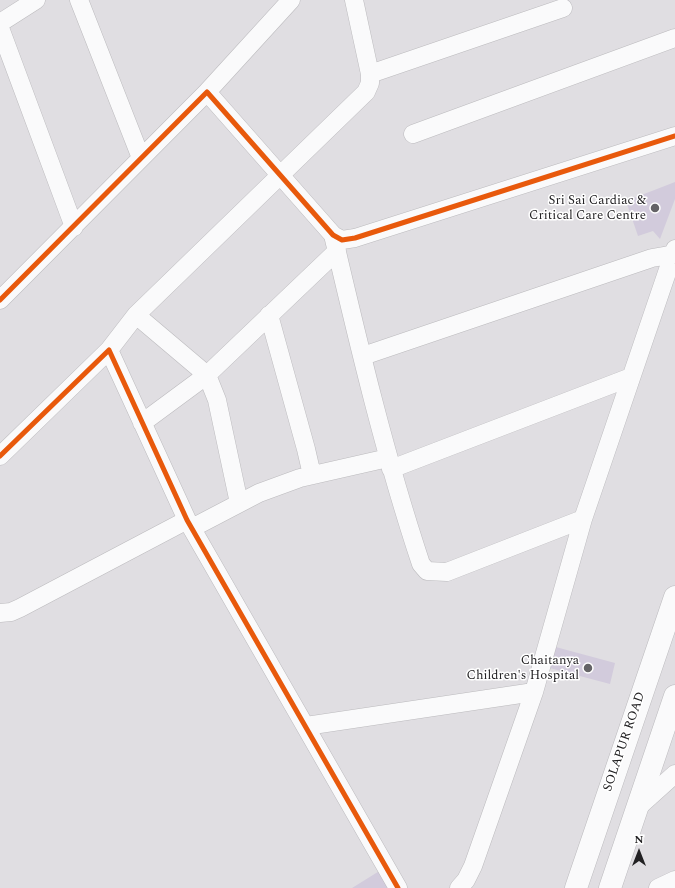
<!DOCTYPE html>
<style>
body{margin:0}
#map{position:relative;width:675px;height:888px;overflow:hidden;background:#e0dee2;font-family:Spectral,serif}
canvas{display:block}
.north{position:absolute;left:619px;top:832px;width:40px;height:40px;-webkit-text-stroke:3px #fff;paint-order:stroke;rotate:0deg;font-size:11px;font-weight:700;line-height:16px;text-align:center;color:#222123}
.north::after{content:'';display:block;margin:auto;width:14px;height:18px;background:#222123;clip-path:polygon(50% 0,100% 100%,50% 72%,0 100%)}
</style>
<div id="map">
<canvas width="675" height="888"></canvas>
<div class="north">N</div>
</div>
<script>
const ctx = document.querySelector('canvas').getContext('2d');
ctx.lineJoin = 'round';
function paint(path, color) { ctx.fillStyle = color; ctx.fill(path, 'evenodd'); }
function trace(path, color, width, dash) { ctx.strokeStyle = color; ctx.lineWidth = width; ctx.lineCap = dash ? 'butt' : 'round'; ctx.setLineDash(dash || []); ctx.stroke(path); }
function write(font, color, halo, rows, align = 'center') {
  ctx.font = font + ' Spectral,serif'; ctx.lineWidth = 3; ctx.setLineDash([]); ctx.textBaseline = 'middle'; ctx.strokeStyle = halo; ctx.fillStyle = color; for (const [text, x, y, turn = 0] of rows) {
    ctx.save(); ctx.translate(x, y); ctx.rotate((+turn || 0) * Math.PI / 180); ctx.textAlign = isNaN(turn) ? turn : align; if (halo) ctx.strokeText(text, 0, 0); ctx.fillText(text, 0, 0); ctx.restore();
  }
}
paint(new Path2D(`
 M675,182V199L660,239L653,231L638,236L626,201Z
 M552,646L615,663L610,684L546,667Z
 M381,870L388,888H352Z`), '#d2cbdc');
const minor = new Path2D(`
 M79,0L141,158
 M0,23L36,0
 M0,28L74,227
 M370,74L563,8
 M207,92L291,0
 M413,134L675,38
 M333,235C359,346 385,456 421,564L427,571L447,572L583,519
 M0,300L207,92L333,235L342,240L355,238L675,136
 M136,315L207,375L217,400L239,503
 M269,315L306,449L312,475
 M109,350L136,315L366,92L370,83V74L354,0
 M363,356L652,258L675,254
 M142,423L207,375L337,251
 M0,456L109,350L187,520L398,888
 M391,469L631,377
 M192,528L259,493L300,478L388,458
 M0,613L11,612L20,608L187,520
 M306,726L534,692
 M636,809L675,774
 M459,888L466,880L473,866L534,692L583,519L675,249
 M658,888L675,880`);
const major = new Path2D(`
 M576,888L675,597
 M610,888L675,696`);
trace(minor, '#bbbabd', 19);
trace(major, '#bbbabd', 23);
trace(minor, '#fafafb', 18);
trace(major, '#fafafb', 22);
trace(new Path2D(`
 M0,300L207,92L333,235L342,240L355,238L675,136
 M0,456L109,350L187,520L398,888`), '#e8590c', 5);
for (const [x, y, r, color] of [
 [655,208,5,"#646366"],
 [588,668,5,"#646366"]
]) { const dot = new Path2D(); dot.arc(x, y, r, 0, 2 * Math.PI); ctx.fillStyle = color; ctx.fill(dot); trace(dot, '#fff', 1.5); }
write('13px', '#222123', '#fff', [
 ["Sri Sai Cardiac &",646,201],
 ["Critical Care Centre",646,216],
 ["Chaitanya",579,661],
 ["Children's Hospital",579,676]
], 'right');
write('13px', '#222123', '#fff', [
 ["SOLAPUR ROAD",625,742,-71]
]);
</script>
